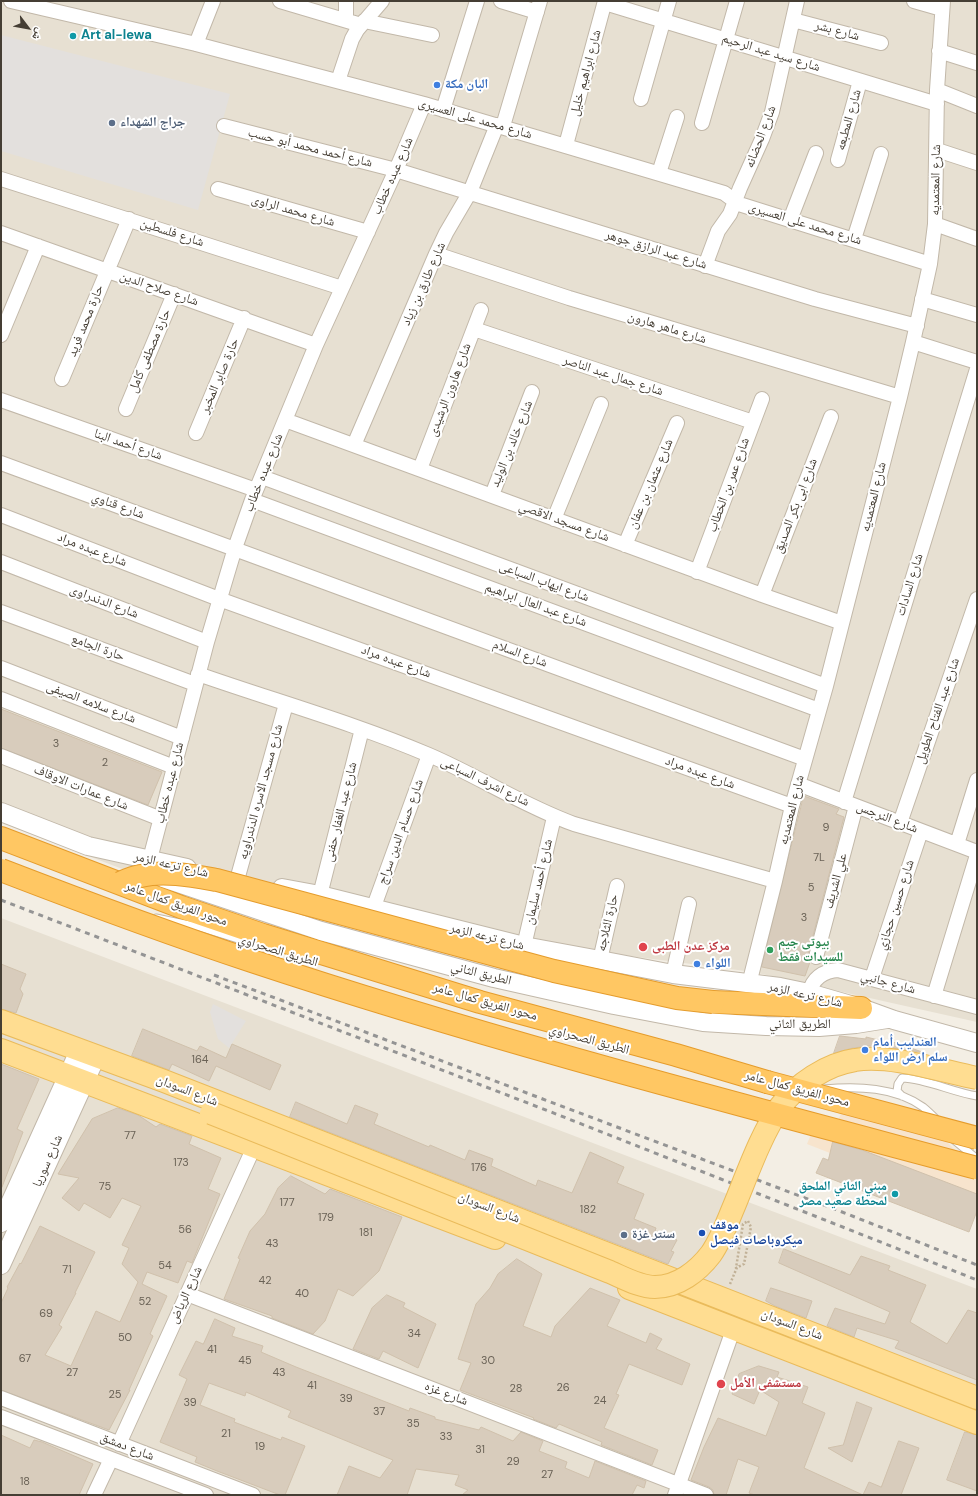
<!DOCTYPE html>
<meta charset="utf-8">
<style>
body{margin:0}
#map{position:relative;width:978px;height:1496px;overflow:hidden;background:#f3eee4;font-family:"DM Sans","Noto Naskh Arabic",sans-serif}
canvas{display:block}
.frame{position:absolute;inset:0;border:2px solid #453e34;pointer-events:none}
.north{position:absolute;left:8px;top:8px;width:40px;height:40px;-webkit-text-stroke:3px #fff;paint-order:stroke;rotate:122deg;font-size:11px;font-weight:700;line-height:16px;text-align:center;color:#453e34}
.north::after{content:'';display:block;margin:auto;width:14px;height:18px;background:#453e34;clip-path:polygon(50% 0,100% 100%,50% 72%,0 100%)}
</style>
<div id="map">
<canvas width="978" height="1496"></canvas>
<div class="frame"></div>
<div class="north">ش</div>
</div>
<script>
const ctx = document.querySelector('canvas').getContext('2d');
ctx.lineJoin = 'round';
function paint(path, color) { ctx.fillStyle = color; ctx.fill(path, 'evenodd'); }
function trace(path, color, width, dash) { ctx.strokeStyle = color; ctx.lineWidth = width; ctx.lineCap = dash ? 'butt' : 'round'; ctx.setLineDash(dash || []); ctx.stroke(path); }
function write(font, color, halo, rows, align = 'center') {
  ctx.font = font + ' "DM Sans","Noto Naskh Arabic",sans-serif'; ctx.lineWidth = 4; ctx.setLineDash([]); ctx.textBaseline = 'middle'; ctx.strokeStyle = halo; ctx.fillStyle = color; for (const [text, x, y, turn = 0] of rows) {
    ctx.save(); ctx.translate(x, y); ctx.rotate((+turn || 0) * Math.PI / 180); ctx.textAlign = isNaN(turn) ? turn : align; if (halo) ctx.strokeText(text, 0, 0); ctx.fillText(text, 0, 0); ctx.restore();
  }
}
paint(new Path2D(`
 M1,1H977V1022L753,972L207,901L1,823Z
 M1,918L977,1289V1495H1Z`), '#e7e0d2');
paint(new Path2D(`
 M849,1096L941,1136L977,1172V1209L937,1195L807,1144L813,1129L835,1127Z`), '#f7e4cd');
paint(new Path2D(`
 M1,35L230,94L198,210L1,151Z
 M213,1004L246,1021L229,1048L218,1039L210,1012Z`), '#e3e0dd');
const building = new Path2D(`
 M1,709L162,772L148,805L1,748Z
 M804,796L839,809L836,814L844,817L808,955L810,962L805,976L762,967Z
 M1,964L26,974L20,989L23,994L16,1013L1,1009Z
 M143,1029L197,1051L200,1046L226,1058L232,1044L281,1065L270,1090L216,1066L209,1081L172,1064L169,1070L132,1056Z
 M840,1036L866,1039V1037L891,1043L892,1042L908,1046V1047L925,1053L901,1049L869,1046L853,1048L834,1053Z
 M1,1064L39,1079L17,1129L23,1132L2,1187Z
 M296,1102L347,1124L355,1105L378,1114L374,1124L429,1147L430,1145L465,1160L469,1150L493,1159L491,1166L536,1186L538,1180L572,1193L590,1152L624,1167L617,1183L644,1194L634,1219L656,1228L655,1231L677,1240L671,1251L674,1252L668,1264L290,1117Z
 M118,1108L138,1115L156,1127L160,1124L192,1136L189,1144L221,1158L208,1189L220,1194L192,1263L187,1261L178,1283L147,1272L142,1284L167,1296L150,1334L153,1336L129,1390H130L109,1430L1,1390V1303L8,1288L7,1287L20,1263L21,1264L40,1226L95,1252L75,1293H76L59,1325L62,1327L45,1355L71,1366L96,1311L120,1322L138,1282L122,1264L129,1248L122,1245L141,1206L122,1198L110,1218L84,1203L79,1211L62,1198L79,1178L58,1174L92,1119Z
 M833,1142L862,1150L977,1194V1211L969,1232L816,1173L823,1158L828,1160Z
 M291,1176L325,1194L330,1189L402,1217L379,1271L353,1296L338,1289L325,1321L313,1334L272,1318V1316L224,1299L240,1259L238,1258L250,1231L265,1214L278,1188Z
 M784,1249L850,1275L861,1256L890,1266L888,1270L926,1285L910,1322L947,1344L968,1310L977,1313V1380L895,1348L899,1341L857,1328L854,1337L827,1326L835,1308L885,1324L890,1312L779,1263Z
 M517,1259L542,1274L523,1326L551,1337L555,1326L590,1288L620,1300L607,1326L646,1343L650,1333L662,1339L656,1349L690,1364L682,1385L629,1364L616,1394L619,1395L604,1428L658,1450L652,1465L601,1445L602,1442L559,1424L556,1428L533,1419L534,1418L460,1390L471,1363L458,1359L476,1304L490,1288L498,1274Z
 M771,1288L812,1301L806,1318L775,1306L766,1301Z
 M387,1295L405,1303L403,1307L436,1324L418,1368L383,1351L379,1359L353,1349L372,1308Z
 M215,1319L235,1328L232,1336L263,1346L261,1352L296,1367L409,1411L410,1408L435,1417V1419L479,1430L481,1427L513,1441L521,1432L543,1441L539,1451L567,1462L565,1468L589,1478L595,1461L646,1481L644,1488L637,1485L632,1495H462L468,1490L455,1485L459,1475L416,1469L407,1495H337L349,1466L380,1478L393,1460L288,1417L291,1411L246,1392L245,1396L209,1383L200,1405L235,1419L234,1422L281,1440L282,1437L305,1446L285,1495H280L217,1471L195,1462L197,1457L160,1442L187,1379L179,1375L196,1341L203,1344Z
 M759,1366L779,1372L777,1377L808,1387L802,1403L825,1413L804,1468L863,1495H755L749,1493L759,1467L738,1459L726,1495H714L713,1490L709,1487L691,1480L704,1447L718,1418L766,1436L779,1402L760,1390L754,1404L732,1394L739,1374Z
 M857,1402L872,1408L852,1462L828,1448L843,1445Z
 M965,1432L977,1435V1491L947,1480Z
 M1,1435L30,1448L34,1440L42,1442L93,1464L79,1495H1Z
 M899,1441L919,1448L901,1495H863L869,1482L881,1487Z`);
paint(building, '#d8ccbc');
trace(building, '#d0c1ac', 1);
const service = new Path2D(`
 M156,918L199,927L267,948
 M824,1089C858,1086 895,1087 923,1107C928,1111 933,1116 937,1120
 M902,1096L897,1091L898,1084L902,1078C927,1079 952,1092 977,1096
 M953,1139L977,1159`);
const minor = new Path2D(`
 M11,1L196,44L424,104L724,193L739,204L930,264
 M280,1L361,25
 M501,1L537,12
 M914,1L942,9
 M605,3L937,104
 M346,20V1
 M793,20L881,43
 M364,21L432,35
 M196,44L213,1
 M939,51L977,63
 M338,81L352,39L357,30L382,1
 M937,90L977,106
 M641,99L669,1
 M443,110L477,1
 M702,123L737,1
 M224,126L396,170L815,299L917,326
 M503,126L540,1
 M566,145L605,1
 M937,150L977,163
 M838,160L860,81
 M659,173L677,117
 M1,179L342,288
 M218,189L368,232
 M790,220L816,153
 M935,224L977,239
 M1,233L316,345
 M854,239L881,154
 M436,254L569,298L900,397
 M705,266L718,231L730,214L740,188L762,139L772,112L797,1
 M922,299L977,315
 M474,329L753,422
 M1,335L38,246
 M913,342L977,362
 M62,379L129,219
 M1,400L256,490
 M126,409L174,294
 M285,420L762,595L842,623
 M196,433L244,318
 M354,445L436,254L446,233L470,192L497,125
 M1,463L805,759
 M420,469L481,310
 M262,477L826,686
 M492,495L532,392
 M252,500L819,710
 M1,515L219,599L792,806
 M554,519L601,404
 M625,545L677,423
 M1,562L207,642
 M697,572L762,399
 M762,595L831,417
 M1,612L195,684
 M1,668L182,738
 M198,674C275,701 354,723 429,755C478,776 524,806 574,824L775,881
 M1,699L174,767
 M1,756L161,819
 M798,784L977,852
 M844,802L977,369
 M900,823L977,599
 M957,844L977,780
 M150,859L207,642L235,548L252,500L316,345L396,170L424,104
 M237,880L286,704
 M320,895L362,729
 M373,909L429,755
 M524,946L554,817
 M816,957L856,806
 M600,960L617,886
 M673,974L689,904
 M872,978L921,831
 M749,984L775,881L792,806L826,686L900,397L913,342L930,264L935,224L937,90L943,1
 M809,993C813,978 823,971 838,970L977,1007
 M934,996L977,855
 M187,1294L706,1495
 M1,1398L253,1495
 M1,1417L206,1495
 M119,1444L254,1147
 M94,1495L111,1459
 M675,1495L734,1327`);
const tertiary = new Path2D(`
 M1,812L88,846L187,868
 M163,878L321,931L494,978L614,1005L703,1022L766,1026L819,1027L856,1024L887,1019
 M282,888L320,895L524,946L600,960L673,974L780,987L809,993L861,1008L894,1020L977,1043
 M1,1223L79,1051
 M1,1265L96,1057`);
const primary = new Path2D(`
 M1,1021L164,1081L977,1398
 M1,1050L495,1238
 M629,1288L977,1423`);
const motorway = new Path2D(`
 M1,838L181,907L263,935L480,1002L676,1055L767,1082
 M713,1002L861,1008`);
trace(service, '#c2b8a9', 9);
trace(minor, '#c2b8a9', 16);
trace(tertiary, '#c2b8a9', 20);
trace(primary, '#eabb5b', 24);
trace(motorway, '#e59c2c', 24);
trace(new Path2D(`
 M748,1221L751,1227L744,1264L736,1268L743,1224Z
 M730,1284L738,1265`), '#c1b197', 2.5, [2, 2]);
trace(service, '#fff', 7);
trace(minor, '#fff', 14);
trace(tertiary, '#fff', 18);
trace(primary, '#ffdd91', 22);
trace(motorway, '#ffc763', 22);
trace(new Path2D(`
 M1,900L551,1112L977,1280
 M214,975L837,1210L977,1265`), '#949494', 3, [5, 5]);
const primaryBridge = new Path2D(`
 M211,1113L610,1272C624,1278 640,1287 655,1287C678,1287 698,1271 711,1254C720,1241 726,1226 732,1211C746,1178 760,1136 780,1107C797,1084 827,1064 855,1060C890,1054 942,1071 977,1078`);
const motorwayBridge = new Path2D(`
 M1,870C84,902 167,933 252,961C490,1040 734,1103 977,1168
 M120,883C127,880 134,877 141,876C163,870 194,876 217,880L554,971L677,998L713,1002
 M767,1082L977,1138`);
trace(primaryBridge, '#eabb5b', 24, []);
trace(motorwayBridge, '#e59c2c', 24, []);
trace(primaryBridge, '#ffdd91', 22);
trace(motorwayBridge, '#ffc763', 22);
for (const [x, y, r, color] of [
 [73,36,4,"#0f9aa8"],
 [437,85,4,"#3f7fe0"],
 [112,123,4,"#5c6f8a"],
 [643,947,5,"#e0444e"],
 [770,950,4,"#2e9e5b"],
 [697,964,4,"#3f7fe0"],
 [865,1050,4,"#3f7fe0"],
 [895,1194,4,"#0f9aa8"],
 [702,1233,4,"#1a4fb4"],
 [624,1235,4,"#5c6f8a"],
 [721,1384,5,"#e0444e"]
]) { const dot = new Path2D(); dot.arc(x, y, r, 0, 2 * Math.PI); ctx.fillStyle = color; ctx.fill(dot); trace(dot, '#fff', 1.5); }
write('11px', '#6a6256', null, [
 ["3",56,744],
 ["2",105,763],
 ["9",826,828],
 ["7L",819,858],
 ["5",811,888],
 ["3",804,918],
 ["164",200,1060],
 ["77",130,1136],
 ["173",181,1163],
 ["176",479,1168],
 ["75",105,1187],
 ["177",287,1203],
 ["182",588,1210],
 ["179",326,1218],
 ["56",185,1230],
 ["181",366,1233],
 ["43",272,1244],
 ["54",165,1266],
 ["71",67,1270],
 ["42",265,1281],
 ["40",302,1294],
 ["52",145,1302],
 ["69",46,1314],
 ["34",414,1334],
 ["50",125,1338],
 ["41",212,1350],
 ["67",25,1359],
 ["45",245,1361],
 ["30",488,1361],
 ["27",72,1373],
 ["43",279,1373],
 ["41",312,1386],
 ["26",563,1388],
 ["28",516,1389],
 ["25",115,1395],
 ["39",346,1399],
 ["24",600,1401],
 ["39",190,1403],
 ["37",379,1412],
 ["35",413,1424],
 ["21",226,1434],
 ["33",446,1437],
 ["19",260,1447],
 ["31",480,1450],
 ["29",513,1462],
 ["27",547,1475],
 ["18",25,1482]
]);
write('13px', '#453e34', '#fff', [
 ["شارع بشر",837,31,15],
 ["شارع سيد عبد الرحيم",771,53,17],
 ["شارع ابراهيم خليل",586,73,-75],
 ["شارع محمد على العسيرى",475,119,16],
 ["شارع المطبعه",849,120,-74],
 ["شارع الحضانه",761,137,-69],
 ["شارع أحمد محمد أبو حسب",310,148,14],
 ["شارع عبده خطاب",393,176,-66],
 ["شارع المعتمديه",936,180,-89],
 ["شارع محمد الراوى",293,211,16],
 ["شارع محمد على العسيرى",805,224,17],
 ["شارع فلسطين",172,233,18],
 ["شارع عبد الرازق جوهر",656,250,17],
 ["شارع طارق بن زياد",424,284,-66],
 ["شارع صلاح الدين",159,289,19],
 ["حارة محمد فريد",86,321,-68],
 ["شارع ماهر هارون",667,328,17],
 ["حارة مصطفى كامل",150,351,-67],
 ["حارة صابر المخبر",220,376,-67],
 ["شارع جمال عبد الناصر",613,376,18],
 ["شارع هارون الرشيدى",450,390,-69],
 ["شارع خالد بن الوليد",512,444,-68],
 ["شارع أحمد البنا",128,445,19],
 ["شارع عبده خطاب",264,473,-68],
 ["شارع عثمان بن عفان",651,484,-67],
 ["شارع عمر بن الخطاب",729,485,-70],
 ["شارع المعتمديه",874,497,-76],
 ["شارع قناوي",118,506,20],
 ["شارع ابى بكر الصديق",796,506,-69],
 ["شارع مسجد الاقصي",564,522,20],
 ["شارع عبده مراد",92,550,21],
 ["شارع ايهاب السباعى",544,582,20],
 ["شارع السادات",910,585,-73],
 ["شارع الدندراوى",104,602,21],
 ["شارع عبد العال ابراهيم",536,605,20],
 ["حارة الجامع",98,648,20],
 ["شارع السلام",520,654,20],
 ["شارع عبده مراد",396,662,20],
 ["شارع سلامه الصيفى",91,703,21],
 ["شارع عبد الفتاح الطويل",938,711,-71],
 ["شارع عبده مراد",700,773,20],
 ["شارع اشرف السباعى",485,782,26],
 ["شارع عبده خطاب",170,783,-76],
 ["شارع عمارات الاوقاف",81,788,22],
 ["شارع مسجد الاسره الدندراويه",261,792,-75],
 ["شارع المعتمديه",792,810,-76],
 ["شارع عبد الغفار حفنى",341,812,-76],
 ["شارع النرجس",887,818,21],
 ["شارع حسام الدين سراج",401,832,-70],
 ["شارع ترعه الزمر",171,865,13],
 ["علي الشريف",836,881,-75],
 ["شارع أحمد سليمان",539,882,-77],
 ["محور الفريق كمال عامر",176,904,20],
 ["شارع حسين حجازي",896,905,-72],
 ["حارة الثلاجه",608,923,-77],
 ["شارع ترعه الزمر",487,937,14],
 ["الطريق الصحراوي",278,951,17],
 ["الطريق الثاني",481,974,14],
 ["شارع جانبي",888,983,15],
 ["شارع ترعه الزمر",805,995,13],
 ["محور الفريق كمال عامر",485,1002,16],
 ["الطريق الثاني",800,1025],
 ["الطريق الصحراوي",589,1040,15],
 ["محور الفريق كمال عامر",797,1089,15],
 ["شارع السودان",187,1091,21],
 ["شارع سوريا",48,1161,-66],
 ["شارع السودان",489,1208,21],
 ["شارع الرياض",186,1295,-65],
 ["شارع السودان",792,1325,21],
 ["شارع غزه",446,1394,21],
 ["شارع دمشق",127,1447,21]
]);
write('bold 13px', '#0d838f', '#fff', [
 ["Art al-lewa",81,36],
 ["مبني الثاني الملحق",887,1187,"right"],
 ["لمحطة صعيد مصر",887,1202,"right"]
], 'left');
write('bold 13px', '#366cbe', '#fff', [
 ["البان مكة",445,85],
 ["اللواء",705,964],
 ["العندليب أمام",873,1043],
 ["سلم ارض اللواء",873,1058]
], 'left');
write('bold 13px', '#4e5e75', '#fff', [
 ["جراج الشهداء",120,123],
 ["سنتر غزة",632,1235]
], 'left');
write('bold 13px', '#27864d', '#fff', [
 ["بيوتى جيم",778,943],
 ["للسيدات فقط",778,958]
], 'left');
write('bold 13px', '#be3a42', '#fff', [
 ["مركز عدن الطبى",652,947],
 ["مستشفى الأمل",730,1384]
], 'left');
write('bold 13px', '#164399', '#fff', [
 ["موقف",710,1226],
 ["ميكروباصات فيصل",710,1241]
], 'left');
</script>
